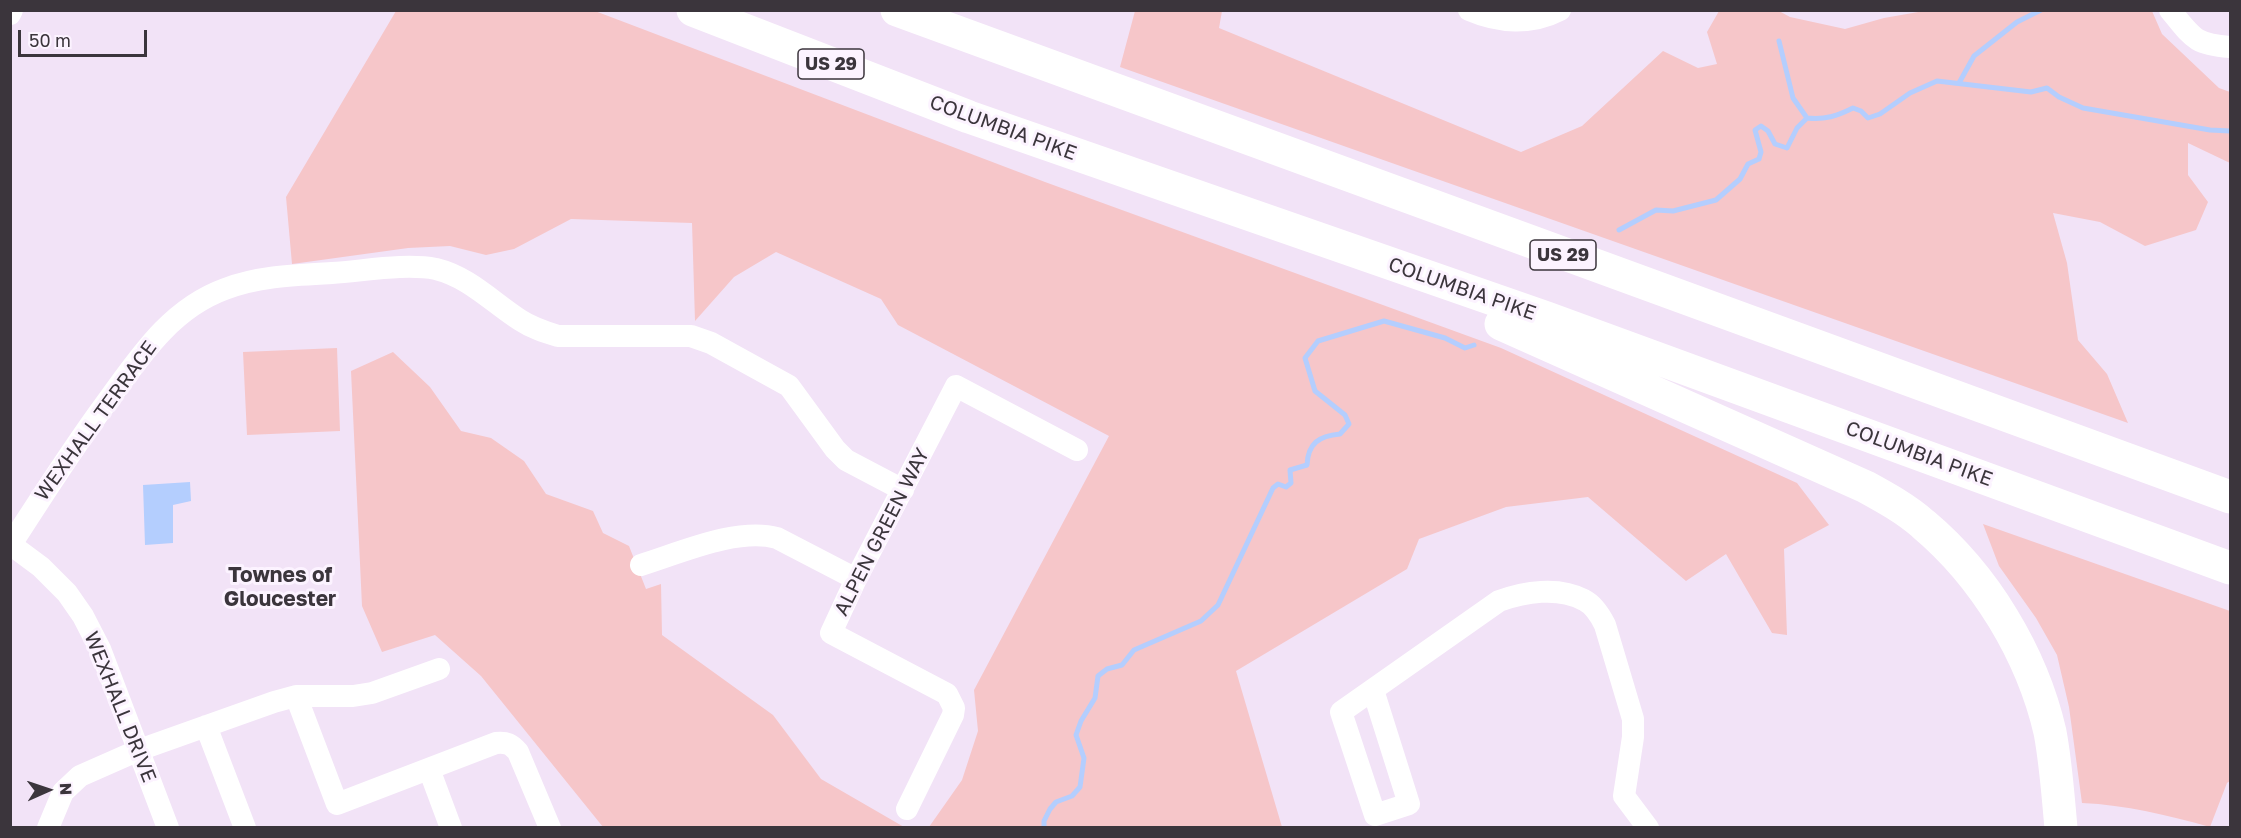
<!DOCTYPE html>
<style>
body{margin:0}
#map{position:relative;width:2241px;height:838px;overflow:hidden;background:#f2e3f7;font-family:"Golos Text",sans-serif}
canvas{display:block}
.frame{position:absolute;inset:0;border:12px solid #3b353c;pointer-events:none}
.north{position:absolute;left:18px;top:760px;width:60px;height:60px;-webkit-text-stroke:4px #fcf3ff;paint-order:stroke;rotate:87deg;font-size:16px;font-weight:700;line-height:24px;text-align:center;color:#3b353c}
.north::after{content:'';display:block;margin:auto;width:21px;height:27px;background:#3b353c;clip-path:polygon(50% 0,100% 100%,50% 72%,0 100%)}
.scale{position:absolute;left:18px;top:30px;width:129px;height:27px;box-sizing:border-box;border:3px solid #3b353c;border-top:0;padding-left:8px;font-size:18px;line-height:21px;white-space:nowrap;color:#3b353c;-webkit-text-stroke:4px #fcf3ff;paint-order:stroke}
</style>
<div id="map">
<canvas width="2241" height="838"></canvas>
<div class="frame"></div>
<div class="north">N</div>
<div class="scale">50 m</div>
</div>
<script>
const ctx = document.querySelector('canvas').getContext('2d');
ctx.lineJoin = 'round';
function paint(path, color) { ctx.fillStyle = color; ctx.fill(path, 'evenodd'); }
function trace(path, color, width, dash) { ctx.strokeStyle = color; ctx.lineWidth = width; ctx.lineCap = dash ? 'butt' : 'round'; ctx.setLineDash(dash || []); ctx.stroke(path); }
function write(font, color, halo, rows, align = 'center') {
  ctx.font = font + ' "Golos Text",sans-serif'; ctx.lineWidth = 6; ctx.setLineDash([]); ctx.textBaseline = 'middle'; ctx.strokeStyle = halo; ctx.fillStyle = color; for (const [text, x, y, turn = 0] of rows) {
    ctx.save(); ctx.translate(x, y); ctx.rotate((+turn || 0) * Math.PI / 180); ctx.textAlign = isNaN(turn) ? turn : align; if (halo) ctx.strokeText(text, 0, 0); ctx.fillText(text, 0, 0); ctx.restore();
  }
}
paint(new Path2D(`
 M396,11H595L1045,182L1501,348L1797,483L1829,525L1784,549L1787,635L1772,633L1726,554L1686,581L1588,497L1506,507L1419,539L1407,569L1236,671L1282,827H929L962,780L978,731L974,690L1109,436L898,325L881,299L776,252L734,277L695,321L692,223L571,219L514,249L486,255L450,246L408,248L292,264L286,197Z
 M1135,11H1222L1219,28L1521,152L1582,126L1663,51L1698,68L1717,64L1707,32L1719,11H1779L1790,17L1845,29L1884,18L1924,11H2152L2162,34L2219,88L2230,92V163L2188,143V175L2208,202L2196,230L2145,246L2100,222L2053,213L2067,263L2078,340L2107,374L2128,423L1120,67Z
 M337,348L340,431L247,435L243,352Z
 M393,352L430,387L461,431L491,438L524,461L546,494L593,511L603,533L629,546L646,589L661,584L662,635L773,715L821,779L904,827H603L481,676L435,635L382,652L362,606L351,371Z
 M1983,524L2230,611V781L2227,783L2210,827C2167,815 2126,805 2082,803L2069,707L2057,655L2036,618L1999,566Z`), '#f6c6c9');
paint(new Path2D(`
 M190,482L191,501L173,505V543L145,545L143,485Z`), '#b4cefe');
trace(new Path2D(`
 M1779,41L1793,98L1807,118
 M1959,83L1974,56L2017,22L2041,10
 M1619,230L1656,210L1673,211L1716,200L1740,179L1748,164L1759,159L1761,152L1755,130L1761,126L1768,131L1775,144L1787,148L1797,128L1807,118C1825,120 1837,116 1853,108L1861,111L1868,118L1880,114L1910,93L1937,81L2031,92L2047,88L2059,97L2083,108L2210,130L2230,131
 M1044,828V821L1050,809L1056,802L1072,796L1080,787L1084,758L1076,735L1081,721L1095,698L1098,676L1107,669L1122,665L1134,650L1201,621L1218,605L1273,488L1278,484L1286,487L1291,483L1290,470L1307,465C1308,443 1319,436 1340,434L1349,424L1345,415L1315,391L1305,358L1318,341L1384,321L1445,338L1465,348L1474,345`), '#b4cefe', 5);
trace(new Path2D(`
 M1469,10C1499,23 1531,25 1560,10
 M2170,10C2193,38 2194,44 2230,47
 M10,14L12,10
 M10,544L41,567L67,593L83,616L100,649L168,828
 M10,546C41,498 72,449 106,403C139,358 170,309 225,289C259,276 296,275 332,273C364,271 405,263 436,269C469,277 492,302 520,320C532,328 545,332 558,336H691L711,343L789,386L835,449L846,460L903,490
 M641,565C680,553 738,527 777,538L856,579
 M1373,690L1409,804L1375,815L1341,712L1499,601C1524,592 1558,586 1584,600C1594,605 1600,615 1605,625L1633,719V737L1624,796L1648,828
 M296,696L337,804L496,743C507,742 511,744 518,752L550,828
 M206,726L245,828
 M429,769L451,828
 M907,809L953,715L954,708L947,694L831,633L856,579L956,386L1077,450
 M48,828L63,792L80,776L139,750L274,702L296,696H353L372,693L439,669`), '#fff', 22);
trace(new Path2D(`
 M693,10L969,117L1547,318L2230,568
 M897,10L2230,497
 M1501,324L1866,487C1886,498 1906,509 1923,524C1985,576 2032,654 2050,732C2056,764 2058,796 2061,828`), '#fff', 33);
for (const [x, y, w] of [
 [831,64,66],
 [1563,255,66]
]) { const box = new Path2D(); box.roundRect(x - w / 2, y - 15, w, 30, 4.5); ctx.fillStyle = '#fcf3ff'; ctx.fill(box); trace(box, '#3b353c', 1.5); }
write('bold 18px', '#3b353c', null, [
 ["US 29",831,64],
 ["US 29",1563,255]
]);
write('20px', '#3b353c', '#fcf3ff', [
 ["COLUMBIA PIKE",1003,128,20],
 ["COLUMBIA PIKE",1462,289,19],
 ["WEXHALL TERRACE",96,421,-54],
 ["COLUMBIA PIKE",1919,454,20],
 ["ALPEN GREEN WAY",882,532,-63],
 ["WEXHALL DRIVE",120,707,68]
]);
write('bold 21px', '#3b353c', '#fcf3ff', [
 ["Townes of",280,575],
 ["Gloucester",280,599]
]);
</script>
